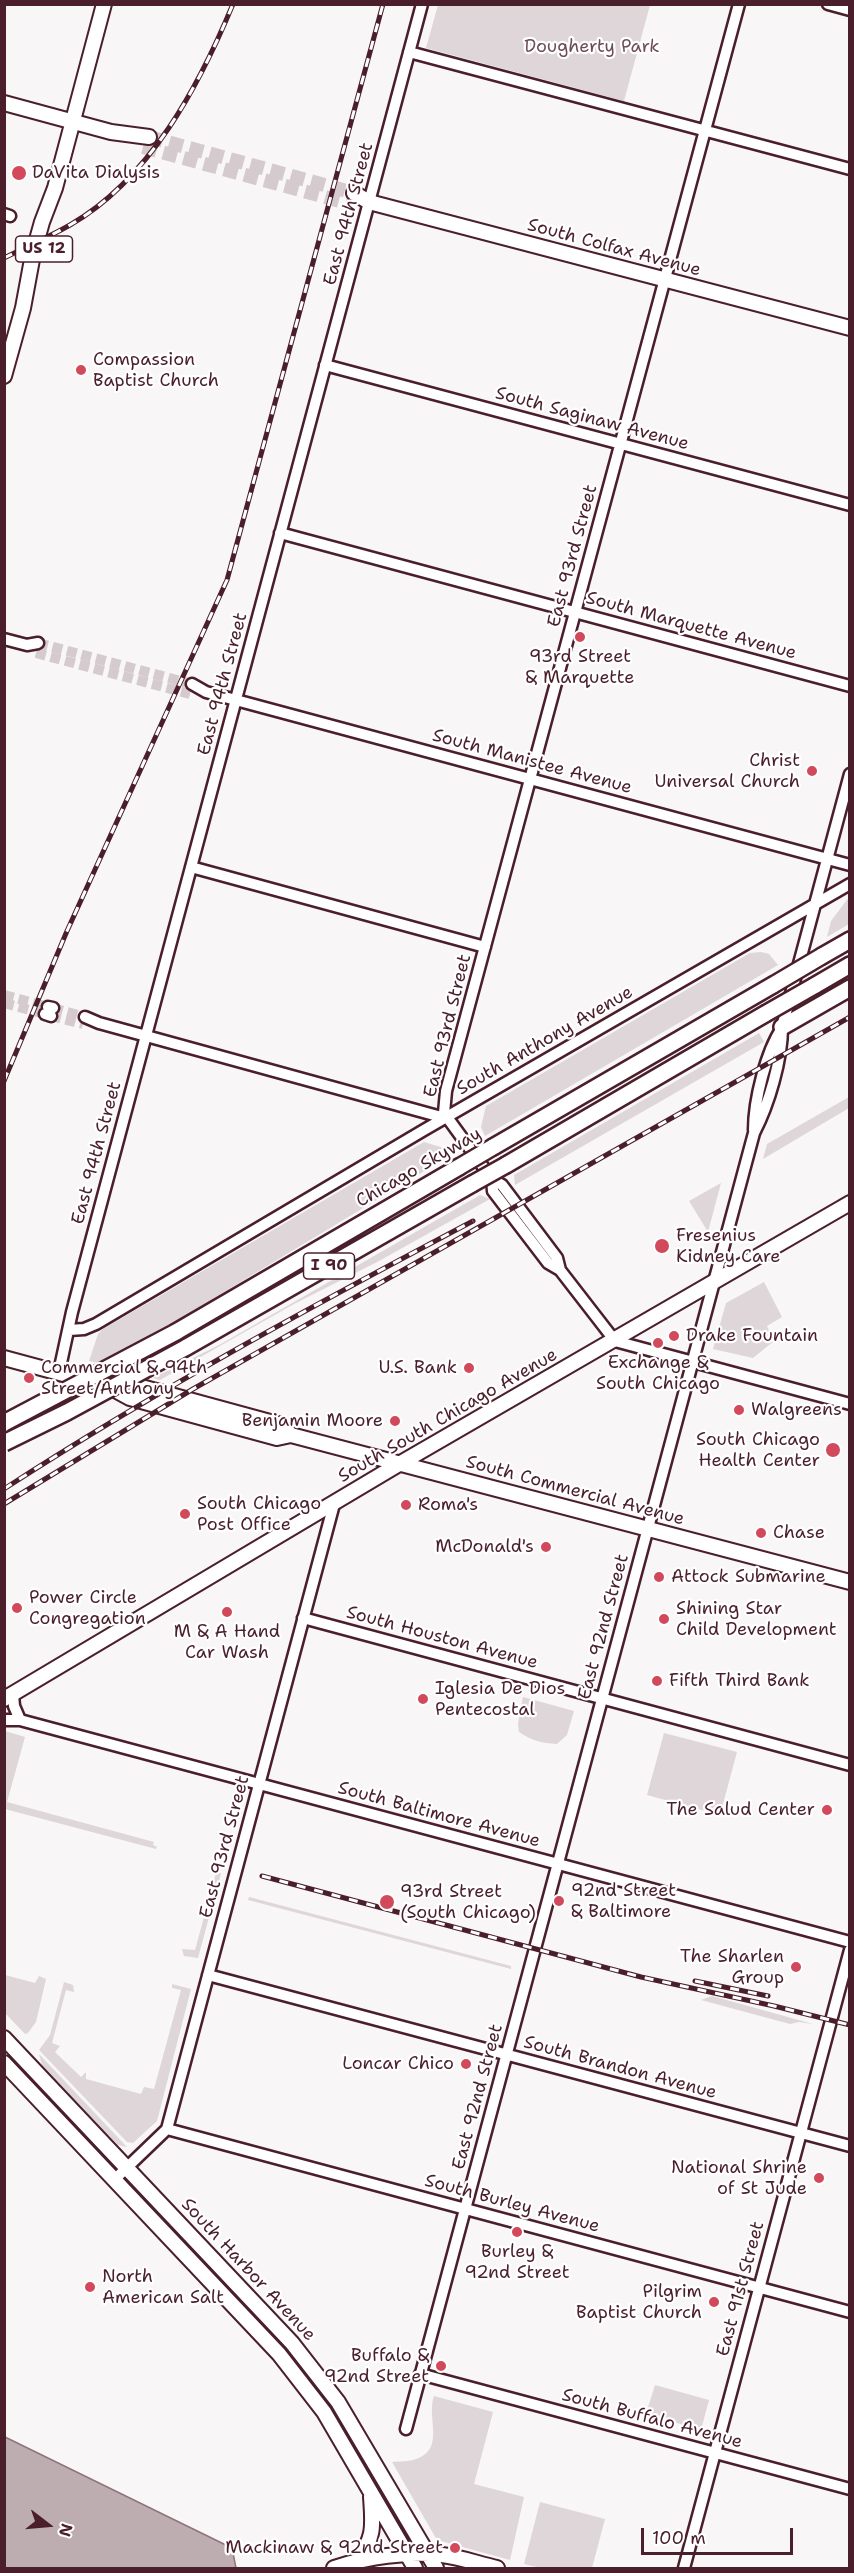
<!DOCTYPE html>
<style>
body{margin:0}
#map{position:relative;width:854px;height:2573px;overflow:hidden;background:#f8f6f7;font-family:"Shantell Sans",sans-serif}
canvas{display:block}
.frame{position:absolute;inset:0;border:6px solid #4a1f2b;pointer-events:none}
.north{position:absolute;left:18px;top:2495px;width:60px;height:60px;-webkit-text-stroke:4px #fff;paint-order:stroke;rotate:106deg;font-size:16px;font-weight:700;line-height:24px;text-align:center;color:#4a1f2b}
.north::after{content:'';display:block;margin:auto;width:21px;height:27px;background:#4a1f2b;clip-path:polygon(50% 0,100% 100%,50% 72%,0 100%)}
.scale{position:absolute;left:641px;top:2528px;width:152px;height:27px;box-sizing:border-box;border:3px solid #4a1f2b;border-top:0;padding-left:8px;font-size:18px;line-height:21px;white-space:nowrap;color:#4a1f2b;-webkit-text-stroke:4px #fff;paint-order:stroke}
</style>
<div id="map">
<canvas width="854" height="2573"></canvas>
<div class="frame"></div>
<div class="north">N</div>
<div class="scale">100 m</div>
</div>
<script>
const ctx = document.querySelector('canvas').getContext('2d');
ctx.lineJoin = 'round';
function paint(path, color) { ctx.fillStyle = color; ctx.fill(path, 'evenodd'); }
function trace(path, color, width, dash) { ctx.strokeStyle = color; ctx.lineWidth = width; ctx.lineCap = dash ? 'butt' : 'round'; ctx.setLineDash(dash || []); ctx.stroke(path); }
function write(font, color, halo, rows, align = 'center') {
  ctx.font = font + ' "Shantell Sans",sans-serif'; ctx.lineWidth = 4.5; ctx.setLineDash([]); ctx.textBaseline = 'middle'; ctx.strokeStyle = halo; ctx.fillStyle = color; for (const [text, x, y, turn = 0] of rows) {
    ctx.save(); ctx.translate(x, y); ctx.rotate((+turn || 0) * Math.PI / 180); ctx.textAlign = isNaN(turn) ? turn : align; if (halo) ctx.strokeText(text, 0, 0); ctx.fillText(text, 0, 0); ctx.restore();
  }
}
paint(new Path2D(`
 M438,5V4L650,5L624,101L426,48Z
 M849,897V924L827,937L831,921Z
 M761,952L769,954L778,965L485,1136L481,1127L486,1106L750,953Z
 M759,1033L764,1042L515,1185L514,1175Z
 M849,1097V1108L763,1159L767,1144Z
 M424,1142L444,1148L451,1155L171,1324L99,1363L89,1361L98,1334L103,1329Z
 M721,1183L708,1232L689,1201Z
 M480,1195L490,1199L379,1261L294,1304L160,1380L153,1378L221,1344Z
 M764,1282L782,1317L767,1326L774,1341L753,1358L713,1349L726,1303Z
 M523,1697L574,1711L567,1735L557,1744C542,1743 532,1741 519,1732L518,1724Z
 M5,1731L25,1737L7,1802L154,1842L153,1845L157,1847L156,1849L5,1809Z
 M664,1733L737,1752L720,1815L647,1795Z
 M216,1873H221L198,1958L184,1956L182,1949L195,1950Z
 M249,1897L511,1966V1969L248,1900Z
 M5,1975L35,1983L39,1976L46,1979L36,2022L28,2033L25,2034L5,2013Z
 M64,1982L73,1985L74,1992L66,1990L52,2043L60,2046L55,2052L81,2077L86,2072V2079L141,2094L144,2087L154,2089L181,1990L172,1988V1984L191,1989L157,2121L133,2143L127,2142L39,2050L50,2035Z
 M712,1996L813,2024L799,2022L790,2024L701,2000Z
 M39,2054L41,2056L127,2147L118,2145L108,2135L42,2065Z
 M655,2385L709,2400L701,2430L646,2414Z
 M434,2396L493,2412L474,2484L524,2497L510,2560L437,2540L392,2462C400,2461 409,2462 416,2459C446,2449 426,2418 434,2396Z
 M540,2502L605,2519L592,2568H541L524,2564Z`), '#ded6d9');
const water = new Path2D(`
 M5,2437L232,2548L236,2568H5Z`);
paint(water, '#bdadb0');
trace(water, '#8f747b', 1.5);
trace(new Path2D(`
 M38,643L192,684
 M36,653L190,694
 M4,995L48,1007
 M4,1003L45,1014
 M53,1008L85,1017
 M51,1016L83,1024`), '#d5cbce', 10, [10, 5]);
trace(new Path2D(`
 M149,137L354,193
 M143,147L351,204`), '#d5cbce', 14, [14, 7]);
const minor = new Path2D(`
 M739,4L446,1091L444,1113L492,1179L502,1185L557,1258L560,1270L615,1341L850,1404
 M828,4L850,10
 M409,52L850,169
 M4,214L10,216
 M325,365L850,505
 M280,533L850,686
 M4,639L27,645L38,643
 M192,684L206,692L850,865
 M191,867L485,947
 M48,1007L53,1008
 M45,1014L51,1016
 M85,1017L99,1023L445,1118
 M754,1130C754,1100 766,1052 782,1028
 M492,1179L493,1191L548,1263L560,1270
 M69,1330L84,1329L96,1324L424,1130L850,884
 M59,1372L72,1312L422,4
 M303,1618L850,1765
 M13,1695L14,1706L20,1720
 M4,1720H20L850,1942
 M208,1975L850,2146
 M167,2129L850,2312
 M114,2180L167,2129L334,1504
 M420,2374L850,2489
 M406,2429L754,1133C769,1104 782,1060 782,1027L850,774
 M684,2568L850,1950`);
const major = new Path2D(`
 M4,103L111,132L149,137
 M354,193L369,202L850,328
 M4,376L23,308L33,254L42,222L55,188L104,4
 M4,1358L108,1386L130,1398L277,1438L291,1435L850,1582
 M116,1385H134L281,1425L291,1435
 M4,1699L399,1464L850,1203
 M4,2038L292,2343L338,2402L436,2568
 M4,2063L279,2354L324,2412L415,2568
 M357,2561C375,2537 373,2526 371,2497
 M334,2568C366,2557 408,2551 442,2555C460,2557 479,2564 497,2568`);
const highway = new Path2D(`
 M822,956L850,940
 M814,986L850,965
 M782,1027L850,988
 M493,1147L773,985
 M506,1165L765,1014
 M176,1332L459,1167
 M185,1348L472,1184`);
trace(minor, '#4a1f2b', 15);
trace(major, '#4a1f2b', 18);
trace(highway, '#4a1f2b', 20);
trace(minor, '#fff', 10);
trace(major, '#fff', 14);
trace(highway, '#fff', 15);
const rail = new Path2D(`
 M4,258C26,247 49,237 70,225C150,179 199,86 233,4
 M4,1081L67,931L227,580L383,4
 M4,1489C155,1391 314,1305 473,1221
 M4,1504L193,1389L850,1017
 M262,1876L641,1977L774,2006L850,2025
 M695,1981L768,1996`);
trace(rail, '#4a1f2b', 5);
trace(rail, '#fff', 3, [9]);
const highwayBridge = new Path2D(`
 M773,985L822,956
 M765,1014L814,986
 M459,1167L493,1147
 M472,1184L506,1165
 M4,1423L176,1332
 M4,1443L67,1412L185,1348`);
trace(highwayBridge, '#4a1f2b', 20, []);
trace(highwayBridge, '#fff', 15);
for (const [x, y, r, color] of [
 [19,173,8,"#d1495b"],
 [81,370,6,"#d1495b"],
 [580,637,6,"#d1495b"],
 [812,771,6,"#d1495b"],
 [662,1246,8,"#d1495b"],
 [674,1336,6,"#d1495b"],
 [658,1343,6,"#d1495b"],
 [469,1368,6,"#d1495b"],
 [29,1378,6,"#d1495b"],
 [739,1410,6,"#d1495b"],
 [395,1421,6,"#d1495b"],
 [833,1450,8,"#d1495b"],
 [406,1505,6,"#d1495b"],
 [185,1514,6,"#d1495b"],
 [761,1533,6,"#d1495b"],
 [546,1547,6,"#d1495b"],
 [659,1577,6,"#d1495b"],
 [17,1608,6,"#d1495b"],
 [227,1612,6,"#d1495b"],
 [664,1619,6,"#d1495b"],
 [657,1681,6,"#d1495b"],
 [423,1699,6,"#d1495b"],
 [827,1810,6,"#d1495b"],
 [559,1901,6,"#d1495b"],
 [387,1902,8,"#d1495b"],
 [796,1967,6,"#d1495b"],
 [466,2064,6,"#d1495b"],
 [819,2178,6,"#d1495b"],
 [517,2232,6,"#d1495b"],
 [90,2287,6,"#d1495b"],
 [714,2302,6,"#d1495b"],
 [441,2366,6,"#d1495b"],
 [455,2548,6,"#d1495b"]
]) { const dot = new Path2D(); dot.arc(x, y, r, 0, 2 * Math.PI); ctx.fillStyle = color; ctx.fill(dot); trace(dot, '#fff', 2); }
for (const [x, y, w] of [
 [44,249,57],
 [329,1266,51]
]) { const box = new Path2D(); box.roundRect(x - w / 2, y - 13, w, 26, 4.5); ctx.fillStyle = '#fff'; ctx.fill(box); trace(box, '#4a1f2b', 1.5); }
write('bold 16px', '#4a1f2b', null, [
 ["US 12",44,249],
 ["I 90",329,1266]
]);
write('18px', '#6f4d56', '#fff', [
 ["Dougherty Park",592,47]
]);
write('18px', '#4a1f2b', '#fff', [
 ["DaVita Dialysis",32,173],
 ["Compassion",93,360],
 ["Baptist Church",93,381],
 ["93rd Street",580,657,"center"],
 ["& Marquette",580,678,"center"],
 ["Christ",800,761,"right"],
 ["Universal Church",800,782,"right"],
 ["Fresenius",676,1236],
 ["Kidney Care",676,1257],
 ["Drake Fountain",686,1336],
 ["Exchange &",658,1363,"center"],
 ["South Chicago",658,1384,"center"],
 ["Commercial & 94th",41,1368],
 ["Street/Anthony",41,1389],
 ["U.S. Bank",457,1368,"right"],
 ["Walgreens",751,1410],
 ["Benjamin Moore",383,1421,"right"],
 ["South Chicago",820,1440,"right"],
 ["Health Center",820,1461,"right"],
 ["South Chicago",197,1504],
 ["Post Office",197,1525],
 ["Roma's",418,1505],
 ["Chase",773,1533],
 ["McDonald's",534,1547,"right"],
 ["Attock Submarine",671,1577],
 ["Power Circle",29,1598],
 ["Congregation",29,1619],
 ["Shining Star",676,1609],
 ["Child Development",676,1630],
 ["M & A Hand",227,1632,"center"],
 ["Car Wash",227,1653,"center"],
 ["Fifth Third Bank",669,1681],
 ["Iglesia De Dios",435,1689],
 ["Pentecostal",435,1710],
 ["The Salud Center",815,1810,"right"],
 ["92nd Street",571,1891],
 ["& Baltimore",571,1912],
 ["93rd Street",400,1892],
 ["(South Chicago)",400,1913],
 ["The Sharlen",784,1957,"right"],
 ["Group",784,1978,"right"],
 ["Loncar Chico",454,2064,"right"],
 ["National Shrine",807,2168,"right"],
 ["of St Jude",807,2189,"right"],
 ["Burley &",517,2252,"center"],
 ["92nd Street",517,2273,"center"],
 ["North",102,2277],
 ["American Salt",102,2298],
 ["Pilgrim",702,2292,"right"],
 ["Baptist Church",702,2313,"right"],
 ["Buffalo &",429,2356,"right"],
 ["92nd Street",429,2377,"right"],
 ["Mackinaw & 92nd Street",443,2548,"right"]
], 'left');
write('18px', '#4a1f2b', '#fff', [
 ["East 94th Street",349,214,-75],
 ["South Colfax Avenue",614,248,15],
 ["South Saginaw Avenue",592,419,15],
 ["East 93rd Street",573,556,-75],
 ["South Marquette Avenue",691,626,15],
 ["East 94th Street",223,684,-75],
 ["South Manistee Avenue",532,762,15],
 ["East 93rd Street",448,1026,-76],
 ["South Anthony Avenue",545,1041,-30],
 ["East 94th Street",97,1153,-75],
 ["Chicago Skyway",419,1168,-30],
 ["South South Chicago Avenue",448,1416,-30],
 ["South Commercial Avenue",575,1491,15],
 ["East 92nd Street",604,1627,-75],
 ["South Houston Avenue",442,1638,15],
 ["South Baltimore Avenue",439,1815,15],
 ["East 93rd Street",225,1847,-75],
 ["South Brandon Avenue",620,2068,15],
 ["East 92nd Street",478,2097,-75],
 ["South Burley Avenue",512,2204,15],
 ["South Harbor Avenue",248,2270,47],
 ["East 91st Street",741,2289,-75],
 ["South Buffalo Avenue",652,2419,15]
]);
</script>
